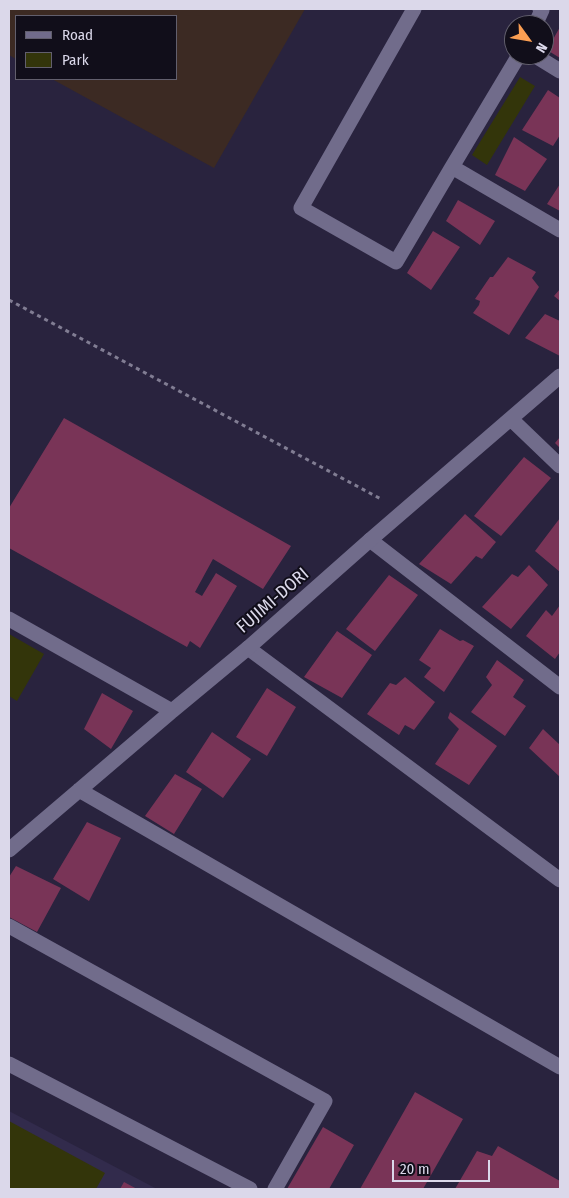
<!DOCTYPE html>
<style>
body{margin:0}
#map{position:relative;width:569px;height:1198px;overflow:hidden;background:#29233e;font-family:"Fira Sans Condensed",sans-serif}
canvas{display:block}
.frame{position:absolute;inset:0;border:10px solid #dbd8ea;pointer-events:none}
.legend{position:absolute;left:15px;top:15px;width:162px;height:65px;box-sizing:border-box;background:#110e1a;border:1px solid #625f6d;margin:0;padding:6px 9px;list-style:none;font-size:15px;color:#dbd8ea}
.legend li{display:flex;align-items:center;gap:10px;height:25px}
.legend b{width:25px;border:1px solid #625f6d}
.north{position:absolute;left:504px;top:15px;width:50px;height:50px;box-sizing:border-box;background:#110e1a;border:1px solid #625f6d;border-radius:50%;rotate:122deg;font-size:14px;font-weight:700;line-height:20px;text-align:center;color:#dbd8ea}
.north::after{content:'';display:block;margin:auto;width:18px;height:22px;background:#fb9e52;clip-path:polygon(50% 0,100% 100%,50% 72%,0 100%)}
.scale{position:absolute;left:392px;top:1160px;width:98px;height:22px;box-sizing:border-box;border:2px solid #dbd8ea;border-top:0;padding-left:6px;font-size:15px;line-height:18px;white-space:nowrap;color:#dbd8ea;-webkit-text-stroke:4px #110e1a;paint-order:stroke}
</style>
<div id="map">
<canvas width="569" height="1198"></canvas>
<div class="frame"></div>
<ul class="legend">
<li><b style="height:6px;background:#716c8b"></b>Road</li>
<li><b style="height:14px;background:#33350a"></b>Park</li>
</ul>
<div class="north">N</div>
<div class="scale">20 m</div>
</div>
<script>
const ctx = document.querySelector('canvas').getContext('2d');
ctx.lineJoin = 'round';
function paint(path, color) { ctx.fillStyle = color; ctx.fill(path, 'evenodd'); }
function trace(path, color, width, dash) { ctx.strokeStyle = color; ctx.lineWidth = width; ctx.lineCap = dash ? 'butt' : 'round'; ctx.setLineDash(dash || []); ctx.stroke(path); }
function write(font, color, halo, rows, align = 'center') {
  ctx.font = font + ' "Fira Sans Condensed",sans-serif'; ctx.lineWidth = 4; ctx.setLineDash([]); ctx.textBaseline = 'middle'; ctx.strokeStyle = halo; ctx.fillStyle = color; for (const [text, x, y, turn = 0] of rows) {
    ctx.save(); ctx.translate(x, y); ctx.rotate((+turn || 0) * Math.PI / 180); ctx.textAlign = isNaN(turn) ? turn : align; if (halo) ctx.strokeText(text, 0, 0); ctx.fillText(text, 0, 0); ctx.restore();
  }
}
paint(new Path2D(`
 M9,9H305L214,168L52,79H176V16H16V59L9,55Z`), '#3c2a23');
paint(new Path2D(`
 M9,1111L157,1189H9Z`), '#322b4c');
paint(new Path2D(`
 M520,77L535,86L487,165L472,155Z
 M9,634L44,654L17,701L9,696Z
 M9,1121L105,1173L96,1189H9Z`), '#33350a');
paint(new Path2D(`
 M560,27V58L547,50Z
 M548,90L560,98V135L553,146L522,130Z
 M514,137L547,159L525,191L495,175Z
 M560,184V211L547,204Z
 M458,200L495,221L480,245L446,221Z
 M433,231L460,247L431,290L407,273Z
 M508,257L536,272L532,278L539,287L509,335L473,313L479,305L480,301L475,299L490,277H493Z
 M560,289V301L554,296Z
 M545,314L560,321V356L525,338Z
 M64,418L291,546L263,589L213,559L195,592L202,596L216,573L237,586L200,648L190,641L187,647L9,548V508Z
 M560,437V448L555,443Z
 M524,457L551,478L501,536L474,516Z
 M465,514L496,542L482,559L476,556L451,584L419,564Z
 M560,518V572L535,551Z
 M529,565L548,585L511,629L482,607L512,574L518,577Z
 M389,575L418,595L375,651L346,629Z
 M560,605V652L555,659L526,636L546,610L552,616Z
 M440,629L460,641L463,640L474,646L444,692L424,677L431,668L419,660Z
 M337,631L372,655L342,698L304,677Z
 M497,660L524,680L513,697L526,706L505,736L471,712L492,685L486,677Z
 M405,677L435,702L414,730L405,725L399,735L367,714L390,683L396,685Z
 M267,688L296,707L267,756L236,737Z
 M102,693L133,711L111,749L84,729Z
 M450,712L497,746L469,785L435,764L459,729L448,718Z
 M543,729L560,745V777L529,748Z
 M212,732L251,759L223,798L186,772Z
 M175,774L202,789L174,834L145,816Z
 M87,822L121,838L89,901L53,879Z
 M16,866L61,888L37,932L9,917V877Z
 M415,1092L463,1119L423,1189H360Z
 M323,1127L354,1145L329,1189H287Z
 M498,1146L560,1181V1189H455L477,1151L492,1156Z
 M124,1182L137,1189H120Z`), '#793457');
trace(new Path2D(`
 M9,300L381,499`), '#817d93', 3, [4, 4]);
trace(new Path2D(`
 M370,540L560,687
 M248,648L560,880
 M9,926L325,1101L275,1189`), '#716c8b', 15);
trace(new Path2D(`
 M414,9L301,208L396,262L452,167L560,230
 M535,25L542,10L540,9
 M534,55L560,71
 M452,167L519,55
 M511,419L560,466
 M9,619L172,711
 M79,790L560,1067
 M9,850L172,711L248,648L370,540L560,376
 M9,1064L250,1189`), '#716c8b', 15);
write('18px', '#dbd8ea', '#110e1a', [
 ["FUJIMI-DORI",273,601,-41]
]);
</script>
